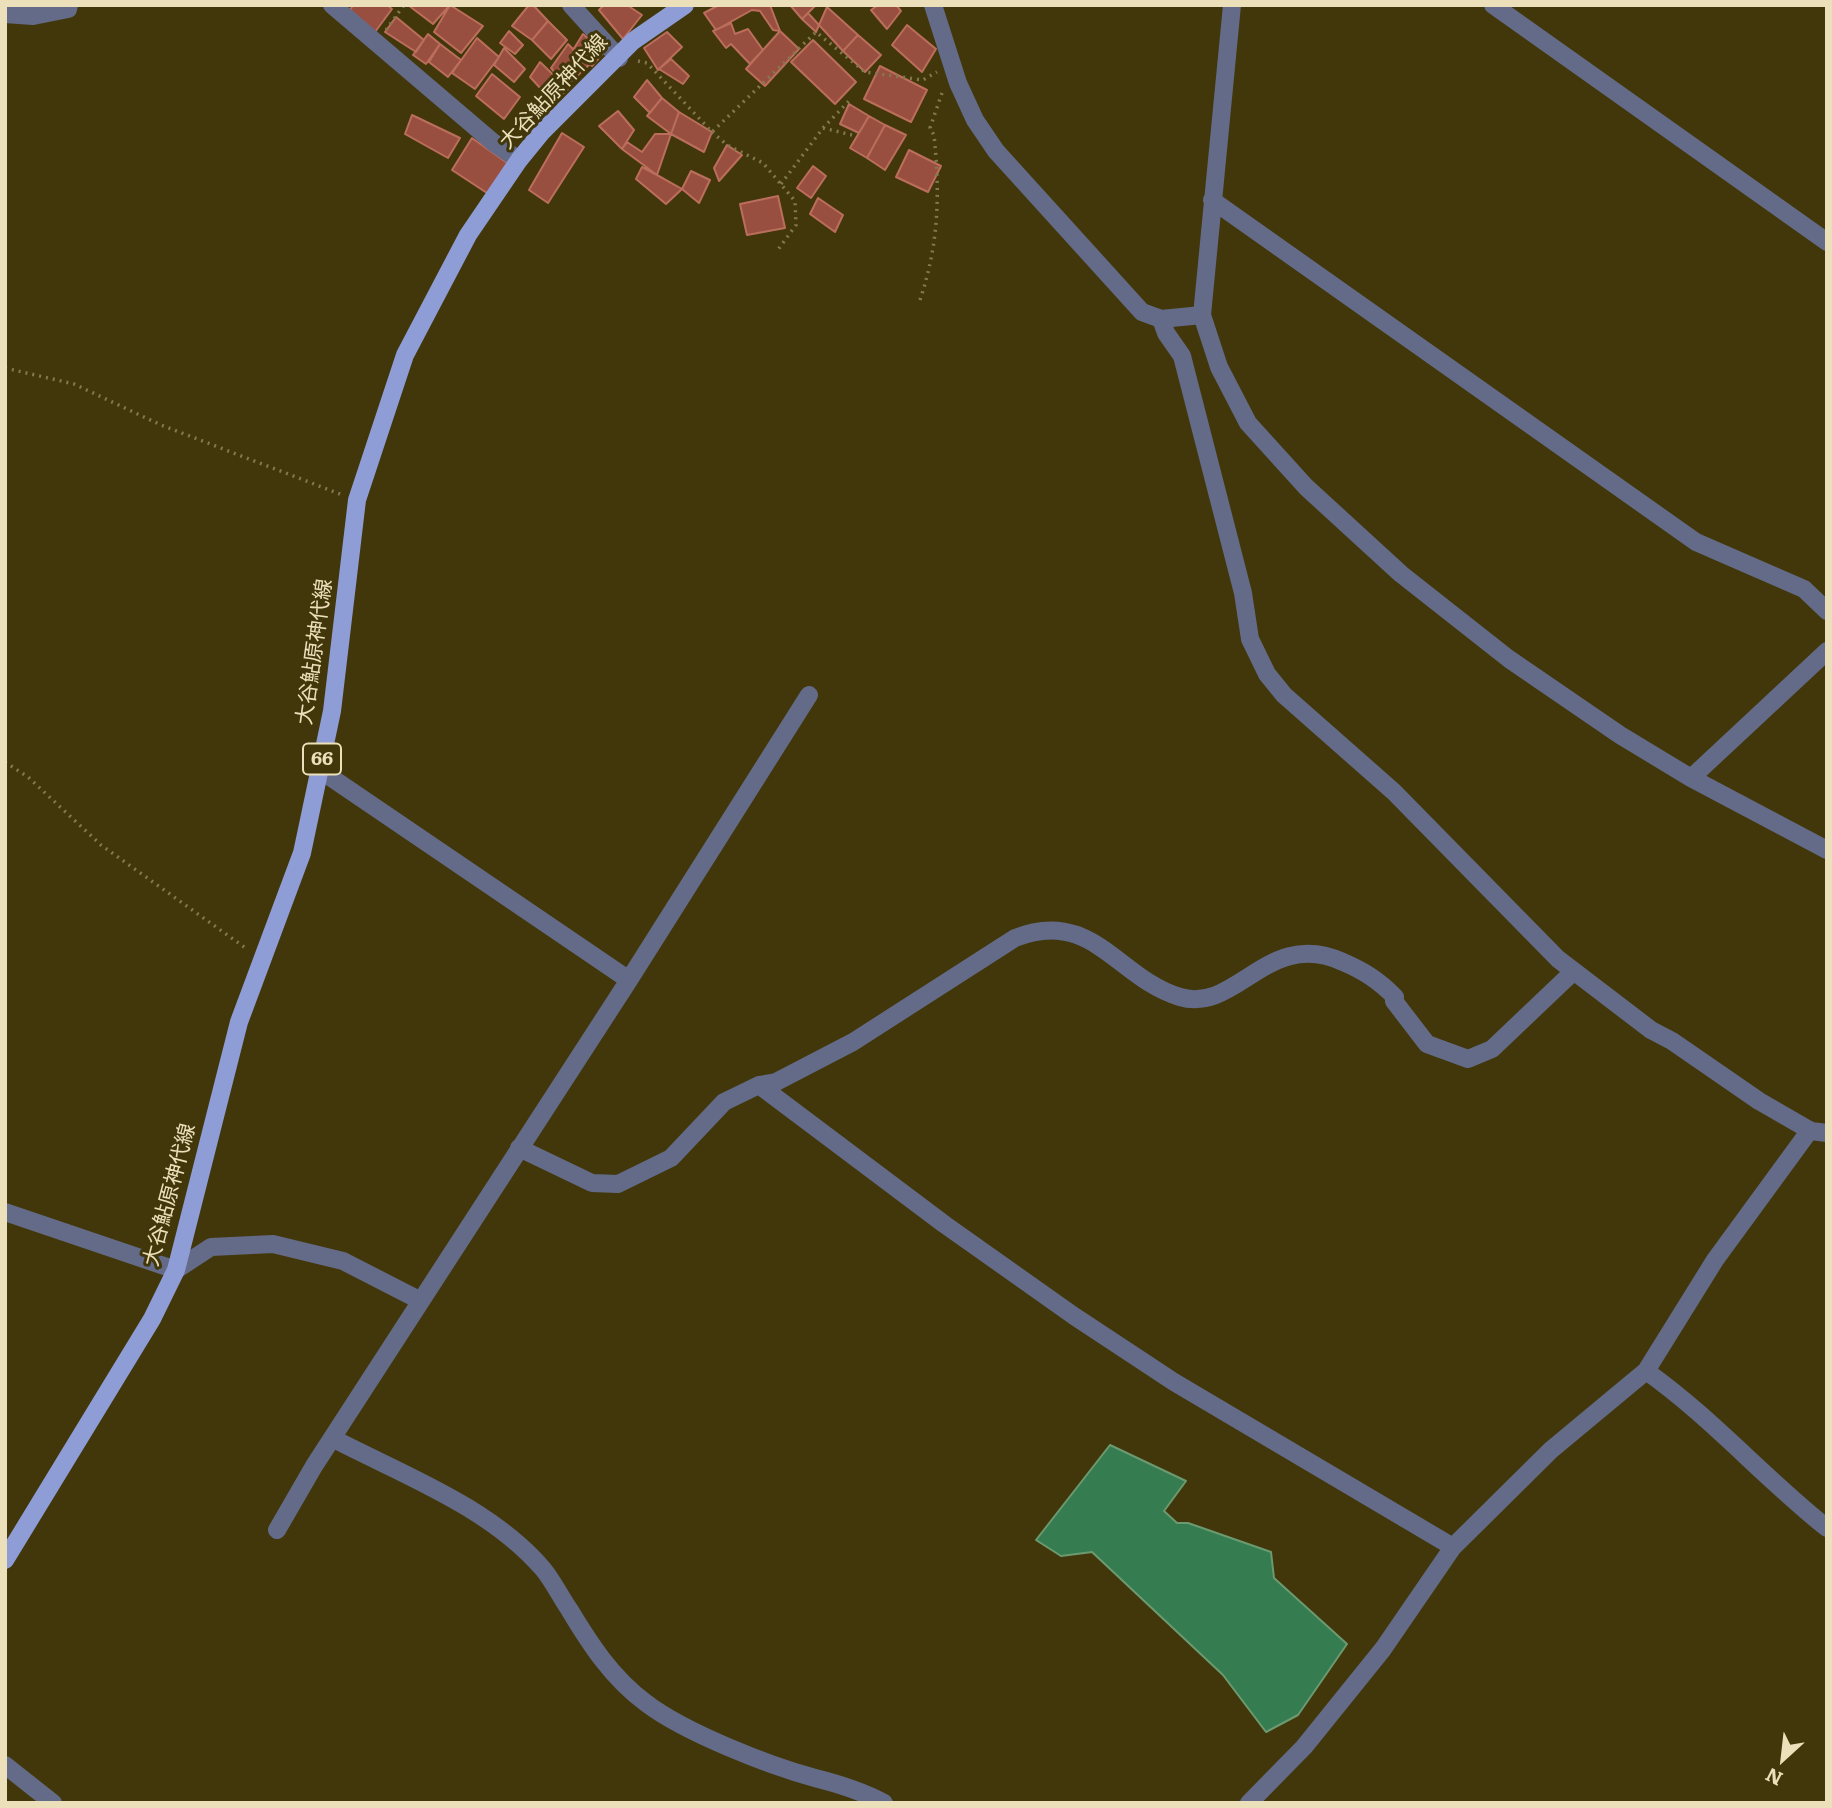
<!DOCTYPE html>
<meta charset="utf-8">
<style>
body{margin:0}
#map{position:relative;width:1832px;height:1808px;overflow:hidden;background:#42370b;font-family:Literata,serif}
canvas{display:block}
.frame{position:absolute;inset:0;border:7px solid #ebe0ba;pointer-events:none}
.north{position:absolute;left:1748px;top:1724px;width:70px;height:70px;-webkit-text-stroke:5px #42370b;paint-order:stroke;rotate:207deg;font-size:19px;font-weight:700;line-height:28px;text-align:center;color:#ebe0ba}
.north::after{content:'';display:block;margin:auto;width:24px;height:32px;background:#ebe0ba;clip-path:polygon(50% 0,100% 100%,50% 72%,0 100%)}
</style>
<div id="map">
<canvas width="1832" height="1808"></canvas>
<div class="frame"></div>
<div class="north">N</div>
</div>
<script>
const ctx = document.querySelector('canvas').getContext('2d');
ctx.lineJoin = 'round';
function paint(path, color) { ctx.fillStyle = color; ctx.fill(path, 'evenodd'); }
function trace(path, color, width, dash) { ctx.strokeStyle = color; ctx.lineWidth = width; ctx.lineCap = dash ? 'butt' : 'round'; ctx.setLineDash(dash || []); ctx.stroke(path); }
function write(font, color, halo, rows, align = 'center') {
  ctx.font = font + ' Literata,"Noto Sans JP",serif'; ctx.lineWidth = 6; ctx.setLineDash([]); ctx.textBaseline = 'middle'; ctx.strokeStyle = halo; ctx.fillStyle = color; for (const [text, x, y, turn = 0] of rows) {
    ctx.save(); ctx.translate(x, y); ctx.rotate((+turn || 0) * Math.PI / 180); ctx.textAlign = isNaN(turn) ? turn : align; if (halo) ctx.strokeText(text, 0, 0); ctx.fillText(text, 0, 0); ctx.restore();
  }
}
const water = new Path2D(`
 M1110,1445L1186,1481L1164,1511L1177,1523H1188L1271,1552L1274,1578L1347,1644L1298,1715L1266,1732L1223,1675L1092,1552L1061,1556L1036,1540Z`);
paint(water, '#357c50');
trace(water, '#6c9a70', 2);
const building = new Path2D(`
 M353,5H387L392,9L375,32L350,10Z
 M408,5H450L433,24Z
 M450,5L483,26L461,53L434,32Z
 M529,5H533L548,21L532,40L512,26Z
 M604,5H627L642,15L623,39L599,10Z
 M719,5H770L780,31L773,30L760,11L752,10L716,30L704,13Z
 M790,5H816L802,19Z
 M878,5H896L901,11L887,29L871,10Z
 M827,7L858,35L843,51L819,25Z
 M808,13L819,25L816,32L802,19Z
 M396,17L424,40L416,52L385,32Z
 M548,21L567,40L551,59L532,40Z
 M731,23L735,34L748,29L763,50L750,64L731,44L726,48L713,31Z
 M907,25L936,49L922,72L892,45Z
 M509,31L523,45L515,54L500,43Z
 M780,31L799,49L765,86L746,69Z
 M667,32L682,47L658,70L644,48Z
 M428,34L440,44L426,64L413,55Z
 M583,34L604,52L592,66L573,50Z
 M858,35L881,55L865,72L843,51Z
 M477,38L499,57L475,89L452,73Z
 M813,40L856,82L835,104L791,62Z
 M440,44L461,60L448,77L429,62Z
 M568,44L589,65L566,86L551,68Z
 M504,48L525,69L514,82L494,65Z
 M671,59L689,76L683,84L659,69Z
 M540,62L568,89L553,102L530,77Z
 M880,66L927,90L911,122L864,99Z
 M492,74L520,97L504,119L476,96Z
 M647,80L662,98L650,113L634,97Z
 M662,98L679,112L671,134L647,116Z
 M849,104L869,116L859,133L840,124Z
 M618,111L634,130L622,149L599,126Z
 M679,112L712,132L704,152L671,134Z
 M412,115L460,138L448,158L405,134Z
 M869,116L885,125L867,158L850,148Z
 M885,125L906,135L885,170L867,158Z
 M562,133L584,147L548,203L529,190Z
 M655,134H671L657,175L622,149L627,142L642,152Z
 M472,138L510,165L490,195L452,170Z
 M727,145L742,155L719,181L714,168Z
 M909,150L941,166L928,192L896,177Z
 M813,166L826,176L811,198L797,188Z
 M642,167L657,175L682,189L666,204L636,179Z
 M691,171L710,180L699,203L682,189Z
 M778,196L785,228L747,235L740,204Z
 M818,198L843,215L835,232L810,214Z`);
paint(building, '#994f3f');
trace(building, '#bb6e5c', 2);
trace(new Path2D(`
 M386,30L404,5
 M638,61L647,63L712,132L816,32L865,72L923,80L937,72
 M823,128L849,101
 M712,132L727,145L763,163L795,201L796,225L777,251
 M781,184L823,128L852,135
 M920,300C939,243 940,194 934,135L930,128L942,93
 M5,368L74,384L161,425L340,494
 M5,762L28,777L101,845L247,949`), '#83784e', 3.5, [2, 5]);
trace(new Path2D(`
 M332,5L494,143L519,160
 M571,5L619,58
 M933,5L958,83L975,120L996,151L1142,312L1161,319L1202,315
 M1232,5L1202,315L1219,367L1248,423L1306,487L1401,574L1509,659L1620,735L1691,778L1827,850
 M1493,5L1827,242
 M5,14L33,16L68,9L69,5
 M1212,200L1696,542L1804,589L1827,611
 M1161,319L1166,333L1182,356L1243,593L1250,639L1267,674L1284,695L1394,792L1558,959L1651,1030L1672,1041L1759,1101L1811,1131L1827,1133
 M320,770L629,980
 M1691,778L1827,651
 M759,1085L944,1224L1074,1316L1174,1382L1453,1547
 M519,1148L592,1183L618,1184L671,1158L724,1102L759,1085L776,1082L853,1042L1015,938C1092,907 1118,979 1180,997C1237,1014 1268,927 1343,962C1364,971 1378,980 1395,997L1394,1001L1427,1044L1468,1059L1492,1049L1574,971
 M5,1212L176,1270L211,1247L273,1244L343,1261L421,1301
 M1646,1371C1711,1417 1764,1478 1827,1528
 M332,1438C403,1475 490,1507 543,1569C553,1581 560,1596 569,1609C590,1644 612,1678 646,1703C684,1732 767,1765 815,1778C839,1784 862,1791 884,1803
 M277,1530L314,1466L629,980L809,695
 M5,1765L53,1803
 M1249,1803L1304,1747L1383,1649L1453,1547L1551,1450L1646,1371L1715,1260L1810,1130`), '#646b88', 18);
trace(new Path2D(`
 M5,1560L152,1319L176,1270L239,1022L302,853L332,711L357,500L405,355L468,235L519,160L541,133L633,41L685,5`), '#8f9dd7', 18);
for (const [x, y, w] of [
 [322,759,38]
]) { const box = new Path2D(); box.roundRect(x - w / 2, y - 15.5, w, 31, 5); ctx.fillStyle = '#42370b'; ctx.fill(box); trace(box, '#ebe0ba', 2); }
write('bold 19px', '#ebe0ba', null, [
 ["66",322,759]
]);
write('21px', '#ebe0ba', '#42370b', [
 ["大谷鮎原神代線",554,92,-47],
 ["大谷鮎原神代線",315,652,-82],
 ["大谷鮎原神代線",170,1195,-75]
]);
</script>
